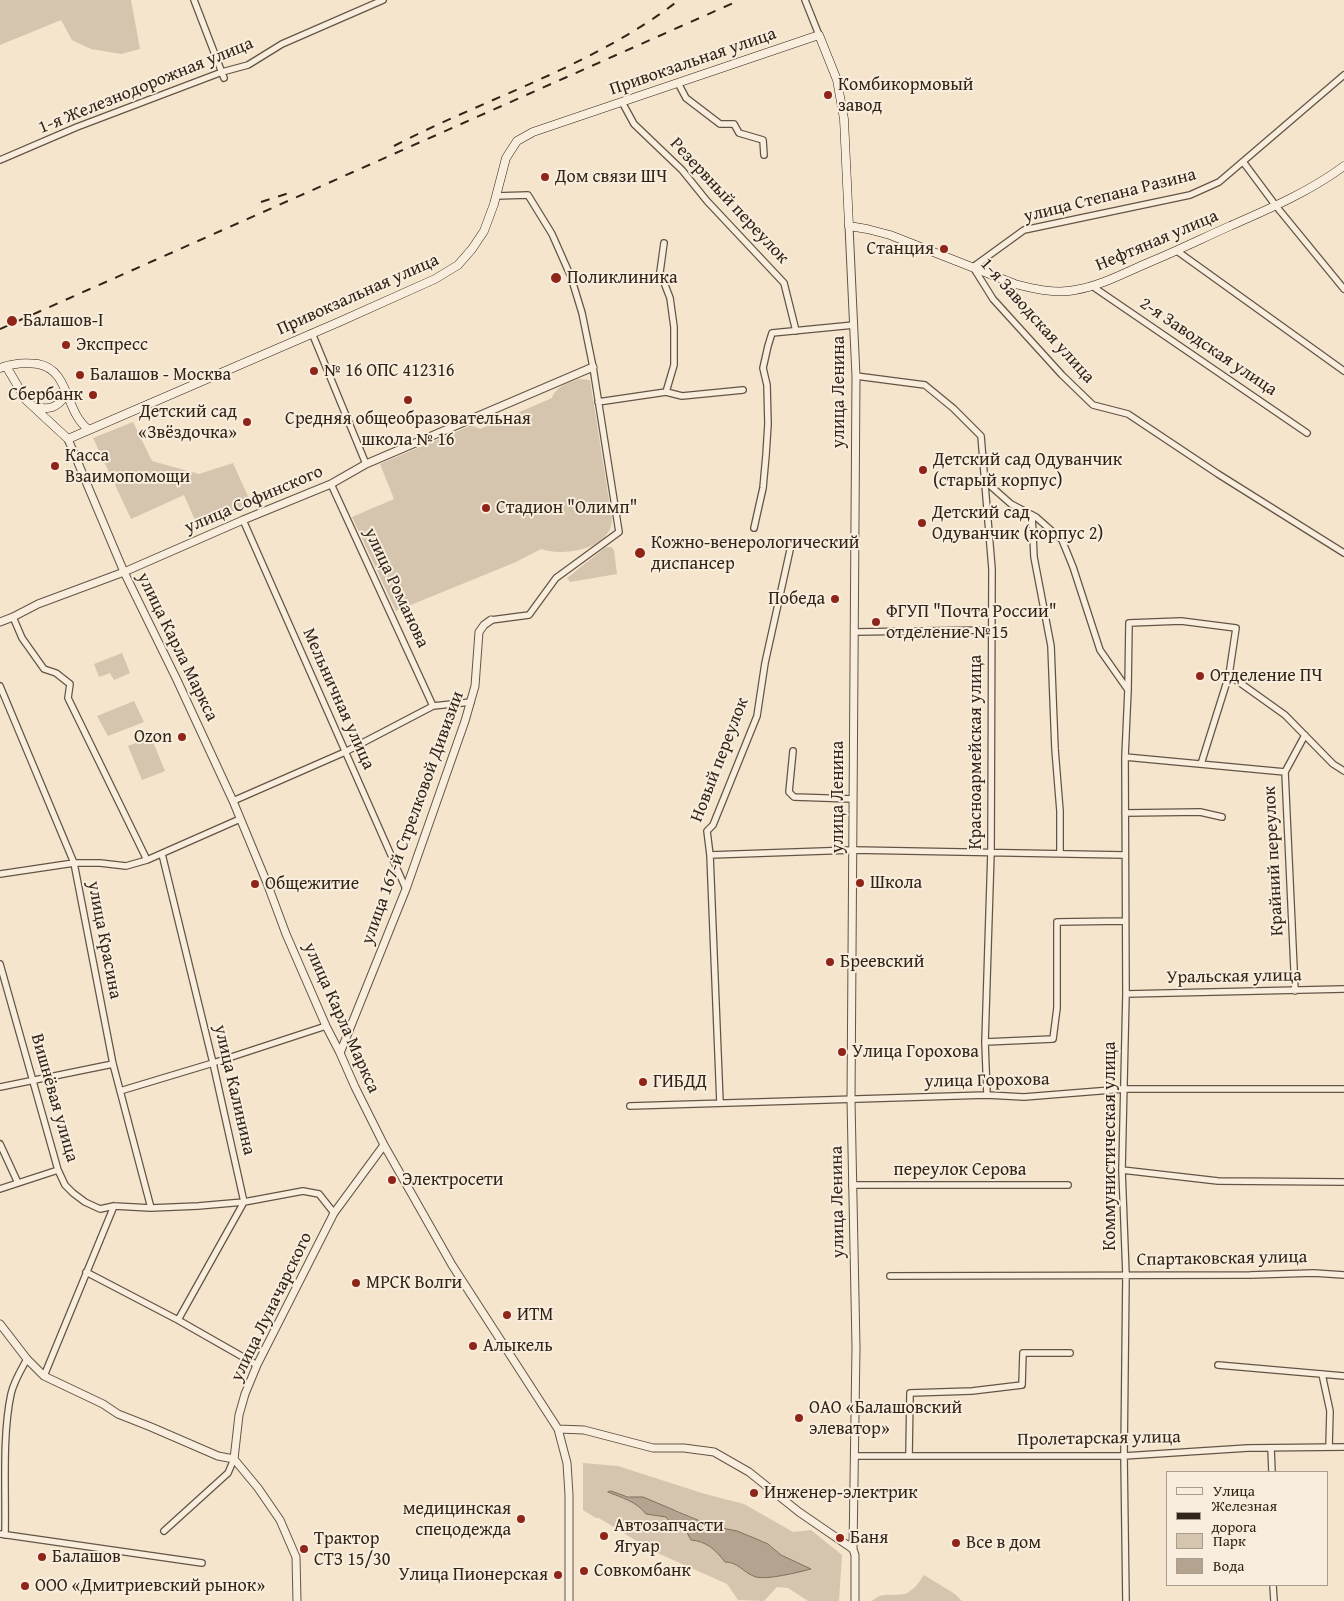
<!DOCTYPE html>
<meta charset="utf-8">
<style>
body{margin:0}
#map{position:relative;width:1344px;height:1601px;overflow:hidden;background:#f6e5cd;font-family:"Gentium Book Plus",serif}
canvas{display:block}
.legend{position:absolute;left:1166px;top:1471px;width:162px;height:115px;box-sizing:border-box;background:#f9eede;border:1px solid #a99d8f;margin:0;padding:6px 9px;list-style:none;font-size:15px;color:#322418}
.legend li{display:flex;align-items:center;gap:10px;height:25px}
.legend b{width:25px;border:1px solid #a99d8f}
</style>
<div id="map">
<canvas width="1344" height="1601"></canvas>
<ul class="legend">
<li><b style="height:6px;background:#f9eede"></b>Улица</li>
<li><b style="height:6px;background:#322418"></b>Железная дорога</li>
<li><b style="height:14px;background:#d5c4ae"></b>Парк</li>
<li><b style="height:14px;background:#b3a38f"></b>Вода</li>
</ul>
</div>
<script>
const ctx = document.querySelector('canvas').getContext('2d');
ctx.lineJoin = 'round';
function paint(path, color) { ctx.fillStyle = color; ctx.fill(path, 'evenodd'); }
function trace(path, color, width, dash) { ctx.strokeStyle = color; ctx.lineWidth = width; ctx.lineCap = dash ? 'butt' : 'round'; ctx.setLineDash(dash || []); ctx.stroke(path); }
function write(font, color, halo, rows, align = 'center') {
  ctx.font = font + ' "Gentium Book Plus",serif'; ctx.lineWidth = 4; ctx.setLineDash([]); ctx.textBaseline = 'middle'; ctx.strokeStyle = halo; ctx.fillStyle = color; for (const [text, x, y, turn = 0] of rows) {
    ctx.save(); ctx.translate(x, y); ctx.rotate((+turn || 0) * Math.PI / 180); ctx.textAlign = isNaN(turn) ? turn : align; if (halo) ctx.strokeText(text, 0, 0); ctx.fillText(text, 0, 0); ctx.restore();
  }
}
paint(new Path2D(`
 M0,0H131L140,49L121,54L91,49L72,40L61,20L0,45Z
 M580,379L590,380L612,519C612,549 564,557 541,549L516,562L396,611L352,517L394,499L380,464L472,425L480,429L552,398C555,387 569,382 580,379Z
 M133,422L152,461L199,474L233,463L251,503L198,527L184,495L131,519L93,438Z
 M606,547H611L614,550L617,574L570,582L567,578Z
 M122,653L130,673L114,680L110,673L99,677L94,664Z
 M134,701L144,722L108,736L97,716Z
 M151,737L165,771L142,780L128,746Z
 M583,1463L618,1466L705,1494L744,1504L793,1532L811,1530L842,1555L839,1601H808L788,1588L777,1587L764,1601L738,1600L727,1584L653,1551L599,1518H596L583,1510ZM611,1491L679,1511L712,1526L737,1531L768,1544L781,1555L810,1569L783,1575L757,1577L688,1533L684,1529L675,1528L666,1517L646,1514C636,1501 622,1499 608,1492Z
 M924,1575L955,1594L962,1601H872C884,1590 895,1598 907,1593C915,1589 919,1582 924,1575Z`), '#d5c4ae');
const water = new Path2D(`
 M611,1491L628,1497H643L712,1526L737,1531L754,1538L768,1544L781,1555L811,1569C799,1572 768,1580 756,1577C743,1573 739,1562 725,1562C716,1550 706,1541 691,1540L685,1529L675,1528L666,1517L646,1514C636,1501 622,1498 608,1492Z`);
paint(water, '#b3a38f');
trace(water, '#7f705f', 1);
const minor = new Path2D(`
 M194,0L224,78
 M805,0L819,35
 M1344,75L1219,182L1190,195L1024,230L973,267L993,299L1062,375L1093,405L1128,414L1218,474L1344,553
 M678,83L686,98L720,124H734L739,133L763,140L764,155
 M622,102L634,124L682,170L707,201L784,283L796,331
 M0,160L77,127L222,72L248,65L282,44L383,0
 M1244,163L1276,206L1344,289
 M664,243L660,272L670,298L674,327V365L666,392L682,396L743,390
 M1177,251L1344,371
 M1092,286L1307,433
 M312,333L366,464
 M856,376L925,385L953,408L981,436L992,569L991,852L985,1042L987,1095
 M598,402L666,392
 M985,481L1011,504L1036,517L1062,540L1073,567L1100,650L1128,690
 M331,484L433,706
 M1032,515L1034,557L1051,646L1055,749L1060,811V853
 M243,520L406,889
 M754,528L763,488L766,455L768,424L767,385L763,368L768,346L772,333L854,325
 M13,617L22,638L44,669L56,673L70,684L68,698L147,860
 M491,620L529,615L556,578L619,532L593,367L582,313L571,277L552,234L528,195L496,196
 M854,632L992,630
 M1229,675L1285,715L1333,764L1344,771
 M0,686L74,863L113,1064L151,1208
 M793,751L789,792L794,797L853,799
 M1125,757L1285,772
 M233,801L345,752L433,706L471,702
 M1125,813L1200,812L1222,817
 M162,854L213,1063L244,1202L178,1320
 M710,855L853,850L1124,855
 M0,874L74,863H100L126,866L147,860L240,819
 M0,964L58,1170L65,1185L73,1193L85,1202L100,1209L114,1206L151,1208L198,1206L244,1202L303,1191L319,1194L334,1213
 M1295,991L1285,772L1305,735
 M1126,994L1344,989
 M985,1042L1053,1039L1057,1008V922L1124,921
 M0,1087L113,1064
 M120,1091L213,1063L326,1026
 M720,1103L710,855L707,831L713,825L757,716L765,663L790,550
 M630,1106L987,1095L1024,1097L1124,1089H1344
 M0,1144L18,1183
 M1122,1170L1218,1181L1344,1182
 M852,1185H1068
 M0,1189L58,1170
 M86,1272L178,1320L257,1365
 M890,1276L1250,1275L1314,1273L1344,1275
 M1218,1365L1344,1376
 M1322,1374L1330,1411L1329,1447
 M44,1376L114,1206
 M1271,1448L1272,1472
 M855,1456H1124L1248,1448L1344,1447
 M909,1456L910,1393L972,1391L1022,1385L1023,1353H1070
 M164,1531L228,1473L234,1459
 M0,1534L202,1563
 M5,1535C6,1491 2,1436 11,1394C14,1381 21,1370 27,1359
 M1273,1585L1274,1601
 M1126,1601L1124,1456L1126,1275L1122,1170L1126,994L1125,757L1128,690L1129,623L1181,621L1236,628L1229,675L1201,764`);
const tertiary = new Path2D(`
 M849,226L856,376L851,1100L856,1347L853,1549L855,1555V1601
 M68,439L124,572L177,680L233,801L267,883L286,934L326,1026L340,1053L355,1087L384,1145L452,1265L558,1429L567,1463L569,1495V1601
 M0,622L13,617L38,604L124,572L243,520L331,484L366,464L593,367
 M340,1053L406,889L465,721L475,686L479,632L484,625L491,620
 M0,1324L27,1359L44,1376L103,1404L118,1414L151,1427L218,1456L234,1459
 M558,1429L584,1430L653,1448H684L714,1452L749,1472L799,1512L853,1549
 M297,1601L296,1557L280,1520L258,1488L234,1459L239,1415L245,1394L257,1365L334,1213L384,1145`);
const secondary = new Path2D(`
 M6,366L26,400L68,439L339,322L435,279L458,265L472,249L484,231L494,204L506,158L517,141L533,132L819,35L837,80L844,119L849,226L867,229L890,235L1015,284C1034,289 1055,294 1075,290C1101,286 1126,272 1150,262C1177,251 1203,238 1230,226C1269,209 1309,192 1344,166
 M0,368C13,363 24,362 38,364C70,370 65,412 88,429
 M34,407C50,410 57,408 66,395`);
trace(minor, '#635445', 8);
trace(tertiary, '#635445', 9);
trace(secondary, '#322418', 9);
trace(minor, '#f9eede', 5.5);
trace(tertiary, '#f9eede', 7);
trace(secondary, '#f9eede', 8);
trace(new Path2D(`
 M394,146C488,97 594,66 679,0
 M261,202L295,191
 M0,329L740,0`), '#322418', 2, [9, 9]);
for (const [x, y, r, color] of [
 [828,95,5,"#8f2418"],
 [545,177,5,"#8f2418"],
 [944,249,5,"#8f2418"],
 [556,278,6,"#8f2418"],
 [12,321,6,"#8f2418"],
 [66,345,5,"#8f2418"],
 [314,371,5,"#8f2418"],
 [80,375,5,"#8f2418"],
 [93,395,5,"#8f2418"],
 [408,400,5,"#8f2418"],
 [247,422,5,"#8f2418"],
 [55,466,5,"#8f2418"],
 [923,470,5,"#8f2418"],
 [486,508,5,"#8f2418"],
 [922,523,5,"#8f2418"],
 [640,553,6,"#8f2418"],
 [835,599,5,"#8f2418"],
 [876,622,5,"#8f2418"],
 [1200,676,5,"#8f2418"],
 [182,737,5,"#8f2418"],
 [860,883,5,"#8f2418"],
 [255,884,5,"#8f2418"],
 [830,962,5,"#8f2418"],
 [842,1052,5,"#8f2418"],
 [643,1082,5,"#8f2418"],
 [392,1180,5,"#8f2418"],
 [356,1283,5,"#8f2418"],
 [507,1315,5,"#8f2418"],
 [473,1346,5,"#8f2418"],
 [799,1418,5,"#8f2418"],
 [754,1493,5,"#8f2418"],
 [521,1519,5,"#8f2418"],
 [604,1536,5,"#8f2418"],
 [840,1538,5,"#8f2418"],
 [956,1543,5,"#8f2418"],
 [304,1549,5,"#8f2418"],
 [42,1557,5,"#8f2418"],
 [584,1571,5,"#8f2418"],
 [558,1575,5,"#8f2418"],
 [25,1586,5,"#8f2418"]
]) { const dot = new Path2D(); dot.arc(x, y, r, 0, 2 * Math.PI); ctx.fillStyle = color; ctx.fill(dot); trace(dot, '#f9eede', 2); }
write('18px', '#322418', '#f9eede', [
 ["Привокзальная улица",693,62,-19],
 ["1-я Железнодорожная улица",146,86,-22],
 ["улица Степана Разина",1110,196,-14],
 ["Резервный переулок",729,201,47],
 ["Нефтяная улица",1157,241,-23],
 ["Привокзальная улица",358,295,-24],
 ["1-я Заводская улица",1037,321,48],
 ["2-я Заводская улица",1208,347,34],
 ["улица Ленина",839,392,-90],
 ["улица Софинского",254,500,-23],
 ["улица Романова",396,588,65],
 ["улица Карла Маркса",177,647,64],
 ["Мельничная улица",338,699,66],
 ["Красноармейская улица",976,752,-90],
 ["Новый переулок",720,760,-69],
 ["улица Ленина",838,797,-90],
 ["улица 167-й Стрелковой Дивизии",413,818,-70],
 ["Крайний переулок",1274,861,-93],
 ["улица Красина",104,940,79],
 ["Уральская улица",1234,977,-1],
 ["улица Карла Маркса",341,1018,66],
 ["улица Горохова",987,1081,-1],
 ["улица Калинина",234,1090,77],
 ["Вишнёвая улица",54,1098,74],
 ["Коммунистическая улица",1110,1146,-90],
 ["переулок Серова",960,1170],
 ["улица Ленина",838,1202,-91],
 ["Спартаковская улица",1222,1259,-1],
 ["улица Луначарского",272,1307,-64],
 ["Пролетарская улица",1099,1439,-1]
]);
write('18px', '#322418', '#f9eede', [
 ["Комбикормовый",838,85],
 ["завод",838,106],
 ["Дом связи ШЧ",555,177],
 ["Станция",934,249,"right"],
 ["Поликлиника",567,278],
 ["Балашов-I",23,321],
 ["Экспресс",76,345],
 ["№ 16 ОПС 412316",324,371],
 ["Балашов - Москва",90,375],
 ["Сбербанк",83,395,"right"],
 ["Детский сад",237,412,"right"],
 ["«Звёздочка»",237,433,"right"],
 ["Средняя общеобразовательная",408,419,"center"],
 ["школа № 16",408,440,"center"],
 ["Касса",65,456],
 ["Взаимопомощи",65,477],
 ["Детский сад Одуванчик",933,460],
 ["(старый корпус)",933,481],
 ["Стадион \"Олимп\"",496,508],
 ["Детский сад",932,513],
 ["Одуванчик (корпус 2)",932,534],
 ["Кожно-венерологический",651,543],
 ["диспансер",651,564],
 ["Победа",825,599,"right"],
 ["ФГУП \"Почта России\"",886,612],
 ["отделение №15",886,633],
 ["Отделение ПЧ",1210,676],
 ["Ozon",172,737,"right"],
 ["Школа",870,883],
 ["Общежитие",265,884],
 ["Бреевский",840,962],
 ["Улица Горохова",852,1052],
 ["ГИБДД",653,1082],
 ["Электросети",402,1180],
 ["МРСК Волги",366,1283],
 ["ИТМ",517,1315],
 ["Алыкель",483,1346],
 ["ОАО «Балашовский",809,1408],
 ["элеватор»",809,1429],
 ["Инженер-электрик",764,1493],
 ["медицинская",511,1509,"right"],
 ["спецодежда",511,1530,"right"],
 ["Автозапчасти",614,1526],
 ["Ягуар",614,1547],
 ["Баня",850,1538],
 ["Трактор",314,1539],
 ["СТЗ 15/30",314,1560],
 ["Все в дом",966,1543],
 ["Балашов",52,1557],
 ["Совкомбанк",594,1571],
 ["Улица Пионерская",548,1575,"right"],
 ["ООО «Дмитриевский рынок»",35,1586]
], 'left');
</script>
